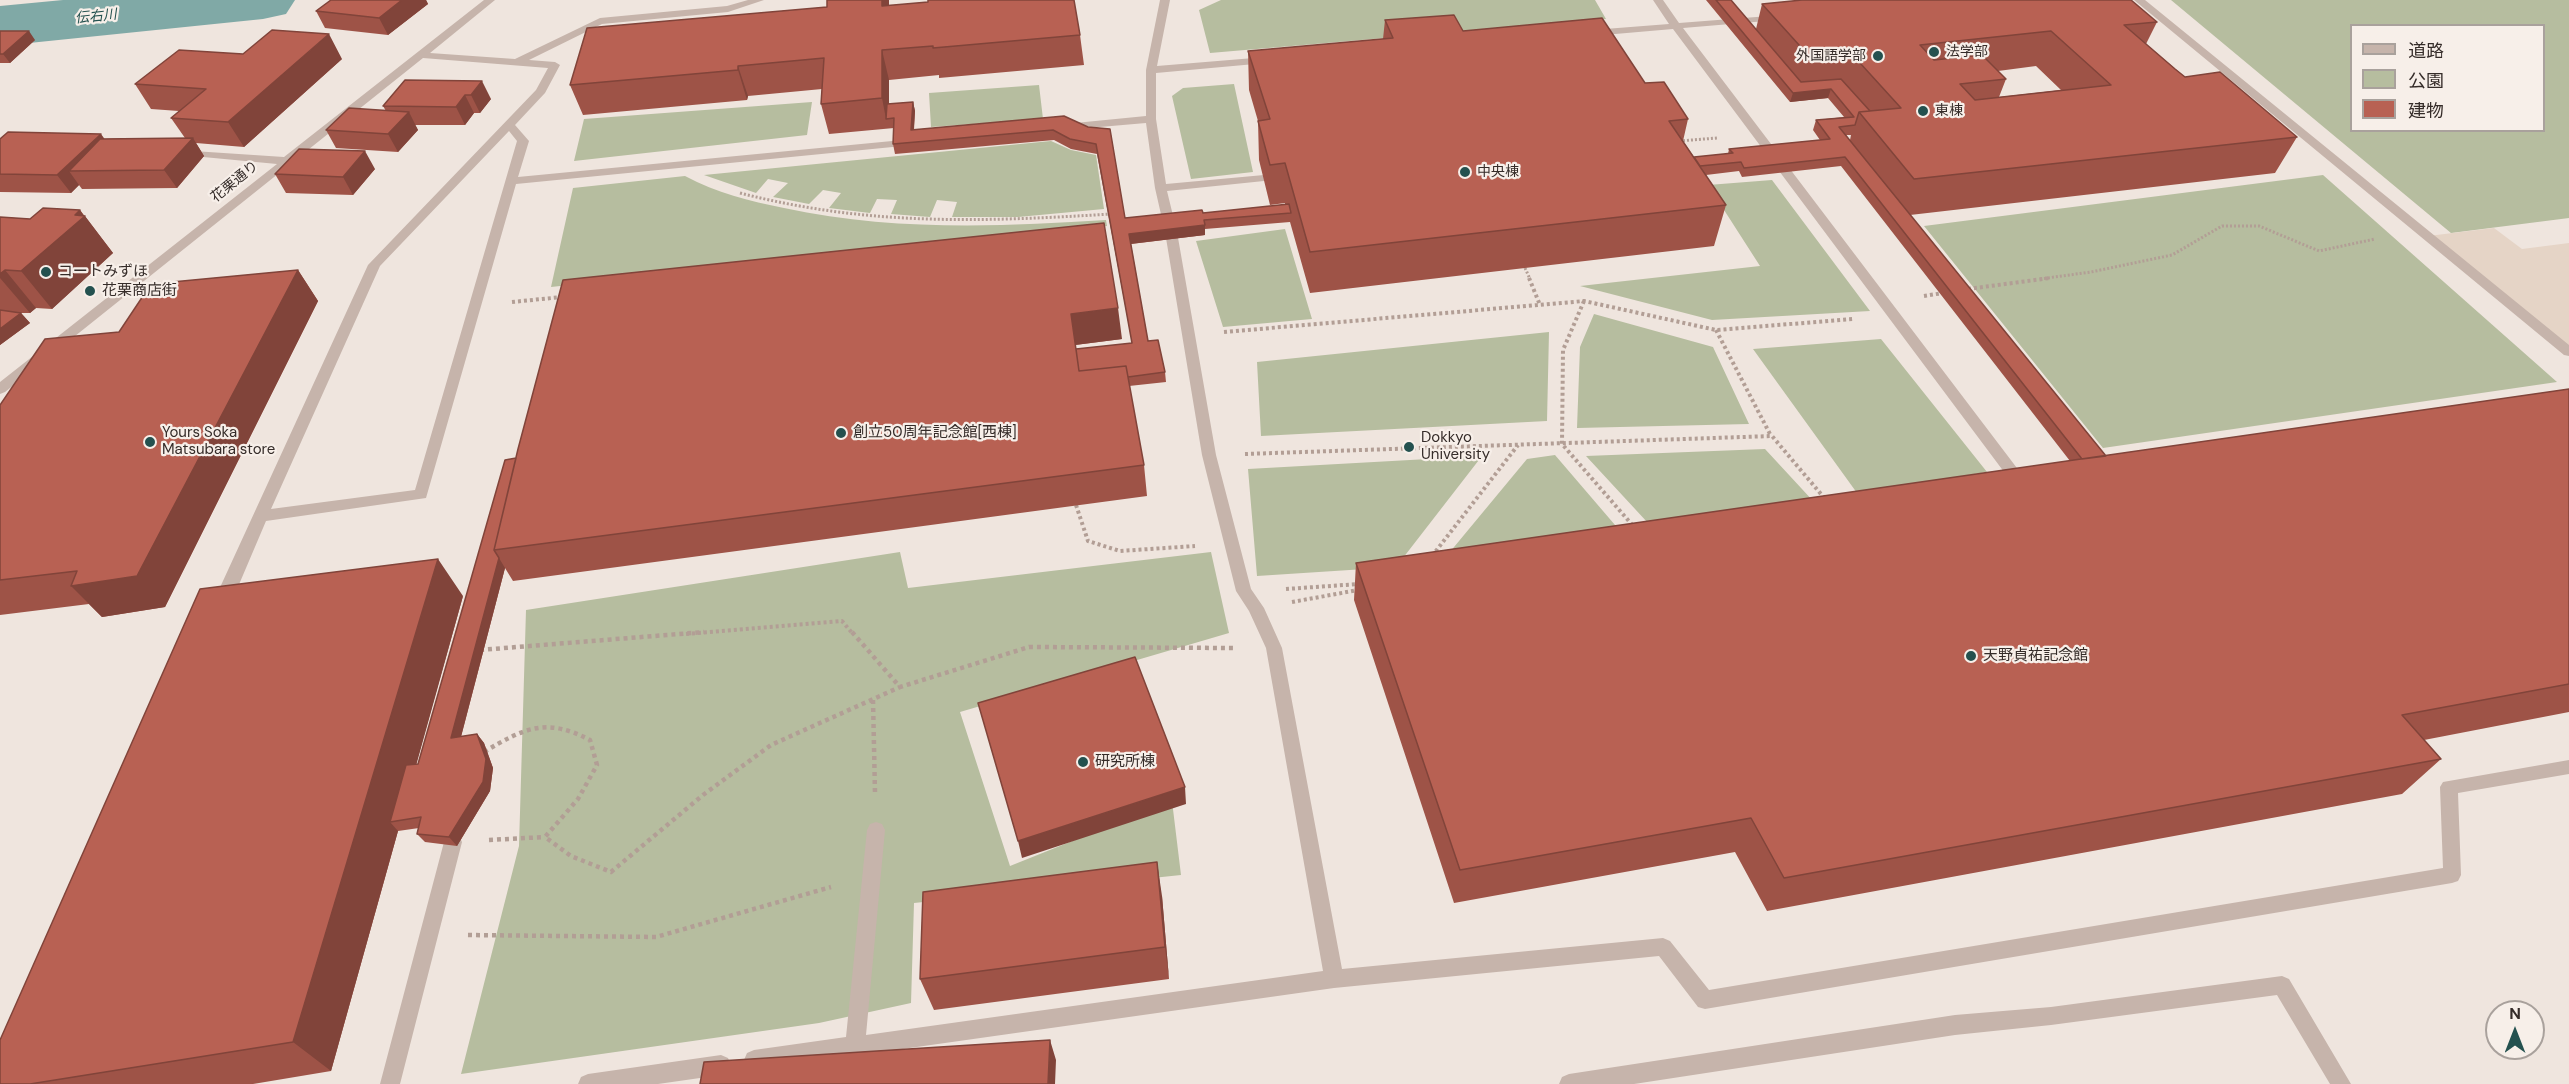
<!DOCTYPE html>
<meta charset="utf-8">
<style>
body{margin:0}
#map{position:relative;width:2569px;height:1084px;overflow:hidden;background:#efe5de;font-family:"DM Sans","Noto Sans JP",sans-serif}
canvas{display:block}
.legend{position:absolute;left:2350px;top:24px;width:195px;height:108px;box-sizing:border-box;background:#f7efe9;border:2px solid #a9a19c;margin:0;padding:8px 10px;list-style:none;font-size:18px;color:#352c29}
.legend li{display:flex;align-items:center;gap:12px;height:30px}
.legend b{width:30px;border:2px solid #a9a19c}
.north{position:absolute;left:2485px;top:1000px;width:60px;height:60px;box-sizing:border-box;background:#f7efe9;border:2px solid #a9a19c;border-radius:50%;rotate:0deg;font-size:16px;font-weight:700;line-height:24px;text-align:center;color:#352c29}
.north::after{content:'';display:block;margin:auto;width:21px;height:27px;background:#24514f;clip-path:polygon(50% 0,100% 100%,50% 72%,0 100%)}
</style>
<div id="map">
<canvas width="2569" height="1084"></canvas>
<ul class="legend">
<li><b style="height:8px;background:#c6b4ab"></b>道路</li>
<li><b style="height:16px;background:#b6bd9f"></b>公園</li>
<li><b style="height:16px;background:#b86153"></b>建物</li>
</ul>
<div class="north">N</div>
</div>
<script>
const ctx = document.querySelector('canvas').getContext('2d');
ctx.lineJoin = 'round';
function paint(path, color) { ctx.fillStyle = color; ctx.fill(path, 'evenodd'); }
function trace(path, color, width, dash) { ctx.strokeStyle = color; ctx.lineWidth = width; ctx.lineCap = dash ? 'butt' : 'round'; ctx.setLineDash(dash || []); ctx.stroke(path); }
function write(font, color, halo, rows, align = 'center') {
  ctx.font = font + ' "DM Sans","Noto Sans JP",sans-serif'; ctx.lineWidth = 4.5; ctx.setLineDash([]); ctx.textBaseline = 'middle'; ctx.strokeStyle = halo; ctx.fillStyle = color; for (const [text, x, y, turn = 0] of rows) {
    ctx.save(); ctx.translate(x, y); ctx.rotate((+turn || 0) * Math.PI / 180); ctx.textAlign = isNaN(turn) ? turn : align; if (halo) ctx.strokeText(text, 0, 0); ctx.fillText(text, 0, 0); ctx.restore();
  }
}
paint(new Path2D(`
 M1221,0H1595L1606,19L1210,53L1199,10Z
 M2171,0H2569V218L2451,233ZM2352,26H2544V130H2352Z
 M1234,84L1253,172L1191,179L1172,96L1183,88Z
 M1039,85L1043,119L931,127L929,93Z
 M812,102L807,135L574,161L584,119Z
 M1051,141L1071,150L1096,155L1104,209L1018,217H952L957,202L937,200L930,217L891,214L897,200L877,199L870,213L829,208L841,193L823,190L809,204L773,197L788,183L768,179L756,193L704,175Z
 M2323,175L2557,382L2103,448L1924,226Z
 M685,176C717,193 749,201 784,208C890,231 998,227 1106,220L1107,226L551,287L573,188Z
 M1772,180L1870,311L1712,320L1580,286L1760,266L1708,185Z
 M1285,229L1312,319L1223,327L1196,241Z
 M1594,314L1713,347L1749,424L1577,428L1580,347Z
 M1549,332L1547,421L1261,436L1257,362Z
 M1881,339L1987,472L1857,493L1753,349Z
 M1765,449L1826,515L1660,536L1586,456Z
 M1555,455L1633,546L1430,576L1527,459Z
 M1482,456L1396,567L1257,576L1248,469Z
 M900,552L908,588L1211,552L1229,633L960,712L1010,866L1172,801L1181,875L914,903L911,1003L819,1023L461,1074L519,846L526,610Z`), '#b6bd9f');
paint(new Path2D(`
 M2494,228L2522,249L2569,243V352L2428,236Z`), '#e5d4c6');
paint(new Path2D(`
 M63,0H295L286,14L263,19L0,46V6Z`), '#80a9a6');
trace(new Path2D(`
 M1679,141L1717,138
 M740,193C868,226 980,222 1111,214
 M1525,268L1530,279
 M2040,279L2091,272L2172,255L2222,226H2259L2319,251L2375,239`), '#b29e95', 3, [2, 2]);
trace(new Path2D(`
 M1529,278L1540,305
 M1968,289L2050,278
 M1924,296L1943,293
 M1584,301L1563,350L1562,444L1634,527
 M512,302L562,297
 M1716,330L1771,436
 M1224,332L1584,301L1716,330L1853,319
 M1245,454L1772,436L1826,500
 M1076,505L1088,541L1120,551L1195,546
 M1432,556L1518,445
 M1286,589L1359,584
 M1292,602L1358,590
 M686,634L842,621L853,634`), '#b29e95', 4, [3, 3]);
trace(new Path2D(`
 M852,632L900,687L1029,647L1234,648
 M480,650L704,632
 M873,700L875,793
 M484,752C524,728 546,717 590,740L597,765L578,799L545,837L571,856L611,872L703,795L771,745L900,687
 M489,840L545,837
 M468,935L656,937L831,887`), '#b29e95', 4.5, [4, 4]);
paint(new Path2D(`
 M484,0H495L430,53L515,59L600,18L727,6L748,0H764L728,12L602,24L529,60L555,62L560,65L545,93L515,125L529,141L518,177L913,139L919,142L913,145L516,184L426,498L266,521L229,608H217L215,604L217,594L368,265L536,90L548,68L423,58L5,392L0,394V382L277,164L182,155L178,154V150L284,157ZM509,131L517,141L415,490L271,509L380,266Z
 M1160,0H1170L1157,66L1266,57L1271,60L1266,63L1156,73V119L1166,184L1264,175L1270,178L1264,181L1167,191L1177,232L1216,455L1251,589L1264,608L1282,648L1342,969L1663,938L1670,941L1709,990L2443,868L2440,787L2443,782L2569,760V774L2458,793L2461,875L2458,881L2452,883L1705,1009L1698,1007L1659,956L1334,988L754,1070L747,1067L744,1060L747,1053L754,1050L846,1037L867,830L870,824L876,822L882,824L885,830L866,1035L1323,971L1266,648L1249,611L1236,591L1202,455L1165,232L1155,188L1146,123L1065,130L1059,127L1065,124L1146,116V70Z
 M1653,0H1663L1679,23L1782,15L1783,17L1778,20L1683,28L2026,480L2028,484L2026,488H2016L1673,29L1592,36L1587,33L1592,30L1669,24Z
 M2134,0H2145L2569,345V356L2564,355Z
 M453,834L459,836L462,842L400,1084H380L444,842L447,836Z
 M2282,976L2289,979L2351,1084H2330L2277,995L2051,1025L1955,1035L1634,1084H1559L1562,1077L1569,1074L1955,1015L2051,1007Z
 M721,1055L728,1058L731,1065L728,1072L721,1075L658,1084H578L581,1077L588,1074Z`), '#c6b4ab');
paint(new Path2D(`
 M331,0H426L428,4L388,35L325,28L316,11Z
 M827,0H889V5L1080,35L1084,65L939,78V75L889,80V104L913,102L915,111L914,130L1088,127L1110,129L1125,218L1203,213L1285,205V203L1270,205L1259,160L1258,121L1249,90L1248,51L1383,39L1385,20L1463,31L1645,83L1688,119L1683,141L1694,157L1728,154L1729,149L1820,140L1813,130L1816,120L1844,117L1828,98L1790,102L1706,0H1731L1756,29L1762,4L2157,22L2146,44L2185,77L2297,137L2275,173L1910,215L2106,456L2569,389V712L2424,740L2441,759L2402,794L1767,911L1735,852L1454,903L1354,600L1356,563L2070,461L1841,166L1742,177L1739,171L1706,175L1726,205L1714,246L1310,293L1290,222L1205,229V235L1131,244L1148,341L1165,372L1166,382L1129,386L1144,465L1147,496L513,581L505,568L461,737L477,734L484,743L493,768L490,791L457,846L425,842L417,834L419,828L398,831L331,1071L253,1084H0L463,596L416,764H418L516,458L563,280L1122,339L1075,345L1079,371L1132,343L1097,154L1071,149L1054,140L895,154L893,144L894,128L829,134L821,104L822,89L748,96L747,100L583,115L570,85L827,7ZM2036,66L2061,90L1999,97L2006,79L1998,71ZM1846,135H1851L1850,140Z
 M0,31L35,40L10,63H0Z
 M243,54L342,59L244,147L196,143L204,156L177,188L82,189L79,185L71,193L0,192V139H105L185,138L171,118L179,111L151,109L135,84Z
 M405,80L491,99L480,113H474L465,125H415L418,130L398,152L336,148L326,130L386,111L383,106Z
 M375,169L353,195L286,193L275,174Z
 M80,210L113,253L52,309L36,308L30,313H19H21L30,323L0,345V217L30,219Z
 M298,270L318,301L165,607L102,617L89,604L0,615V405L119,332Z
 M1162,896L1169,979L934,1010L920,979Z`), '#9e5347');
paint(new Path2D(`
 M402,0H426L428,4L388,35L379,18Z
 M882,0H889V35L882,6Z
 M29,31L35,40L10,63L3,54Z
 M329,34L342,59L244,147L228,122Z
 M882,50L889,80V118L886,119L882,98Z
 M738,66L748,96L747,100L738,70Z
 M482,81L491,99L480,113L471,95Z
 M1831,89L1828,98L1790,102L1793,93Z
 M465,95L474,113L465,125L456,107Z
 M913,102L915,111L913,140L911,130Z
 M409,112L418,130L398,152L388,134Z
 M101,134L114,152L69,171L79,185L71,193L57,175Z
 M193,138L204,156L177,188L164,170Z
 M365,151L375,169L353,195L343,177Z
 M80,210L84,216H85L113,253L52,309L21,271Z
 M1205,225V235L1130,244L1129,234Z
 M5,270L36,308L30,313L0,278V274Z
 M298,270L318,301L165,607L102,617L71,586Z
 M1118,308L1122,339L1075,345L1071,314Z
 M21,313L30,323L0,345V329Z
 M499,558L505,568L458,748L451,738Z
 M438,559L463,596L401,820L390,822L398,831L331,1071L293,1042Z
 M477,734L484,743L493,768L490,791L457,846L449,837Z
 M1185,787L1186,804L1022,858L1018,841Z
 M1157,862L1162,896L1169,979L1165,947Z
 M1050,1040L1056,1060L1055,1084H1048Z`), '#81443a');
const building = new Path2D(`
 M331,0H402L379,18L316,11Z
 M827,0H882V6L928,2V0H1074L1080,35L933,48V46L882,50V98L821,104L824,58L738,66V70L570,85L587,28L827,7Z
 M1716,0H1731L1801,82L1841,79L1870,111L1859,112L1855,125L1839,127L2106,456L2082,459L1845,157L1744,168L1741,162L1700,166L1694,157L1733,153L1729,149L1830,139L1816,120L1854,117L1831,89L1793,93Z
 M1802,0H2131L2157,22L2124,25L2175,69L2185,77L2220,72L2297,137L1914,179L1859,112L1901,108L1850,52L1809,56L1762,4ZM2051,31L2111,85L1975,100L1960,84L2006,79L1982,55L1934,60L1920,45Z
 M1454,15L1463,31L1602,18L1645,83L1664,82L1688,119L1669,121L1726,205L1310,252L1285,163L1270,165L1258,121L1270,119L1248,51L1393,38L1385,20Z
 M272,30L329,34L228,122L171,118L206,89L135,84L179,50L243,54Z
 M0,31H29L3,54H0Z
 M405,80L482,81L471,95H465L456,107L383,106Z
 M913,102L911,130L1064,116L1088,127L1110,129L1125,218L1202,210L1203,213L1289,204L1291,213L1204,220L1205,225L1129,234L1148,341L1158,340L1165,372L1128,377L1126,366L1079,371L1076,349L1132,343L1096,144L1070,139L1053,130L893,144L894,118L886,119L887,104Z
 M349,108L409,112L388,134L326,130Z
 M8,132L101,134L57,175L0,174V139Z
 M193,138L164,170L69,171L100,139Z
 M299,149L365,151L343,177L275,174Z
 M43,208L80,210L75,215L85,216L21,271L5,270L0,274V217L30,219Z
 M1104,223L1118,308L1071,314L1079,371L1126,366L1144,465L494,550L518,449L563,280Z
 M298,270L137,576L71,586L77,571L0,580V405L45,339L119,332L151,284Z
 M0,310L21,313L0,329Z
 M2569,389V684L2402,715L2441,759L1784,878L1751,818L1460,870L1356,563Z
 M516,458L494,550L499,558L451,738L477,734L486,759L483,782L449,837L417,834L421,817L390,822L406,765L418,764L505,460Z
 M438,559L293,1042L30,1084H0V1040L200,589Z
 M1135,657L1185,787L1018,841L978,703Z
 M1157,862L1165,947L920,979L923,892Z
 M1050,1040L1048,1084H700L704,1062Z`);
paint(building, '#b86153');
trace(building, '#81443a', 1.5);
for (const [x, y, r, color] of [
 [1934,52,6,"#24514f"],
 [1878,56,6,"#24514f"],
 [1923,111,6,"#24514f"],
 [1465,172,6,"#24514f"],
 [46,272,6,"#24514f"],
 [90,291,6,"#24514f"],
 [841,433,6,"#24514f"],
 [150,442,6,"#24514f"],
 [1409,447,6,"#24514f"],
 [1971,656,6,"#24514f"],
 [1083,762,6,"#24514f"]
]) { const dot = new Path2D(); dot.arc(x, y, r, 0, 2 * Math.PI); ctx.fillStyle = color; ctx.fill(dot); trace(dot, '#f7efe9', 2); }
write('italic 14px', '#24514f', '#f7efe9', [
 ["伝右川",96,17,-6]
]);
write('14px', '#352c29', '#f7efe9', [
 ["法学部",1946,52],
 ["外国語学部",1866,56,"right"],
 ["東棟",1935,111],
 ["中央棟",1477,172]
], 'left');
write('14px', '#352c29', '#f7efe9', [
 ["花栗通り",235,182,-39]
]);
write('15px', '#352c29', '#f7efe9', [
 ["コートみずほ",58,272],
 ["花栗商店街",102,291],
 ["Yours Soka",162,433],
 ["Matsubara store",162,450],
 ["創立50周年記念館[西棟]",853,433],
 ["Dokkyo",1421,438],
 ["University",1421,455],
 ["天野貞祐記念館",1983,656],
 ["研究所棟",1095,762]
], 'left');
</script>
